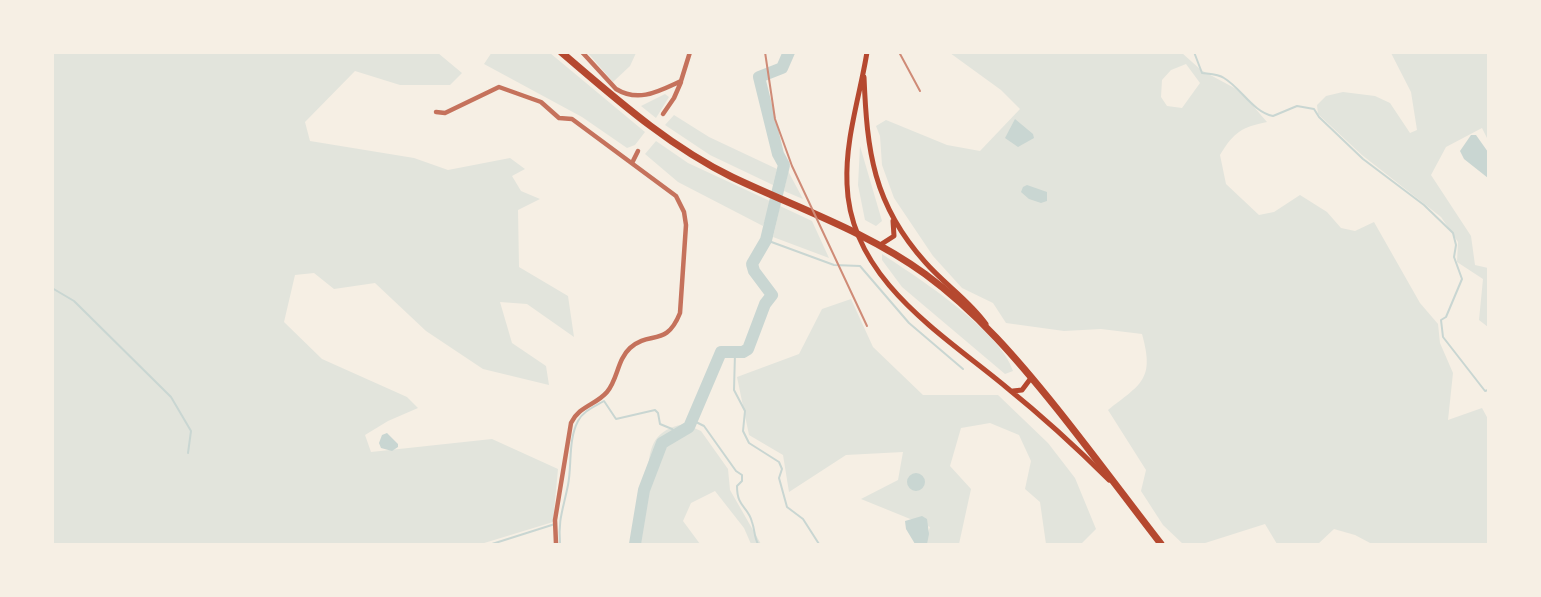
<!DOCTYPE html>
<style>
body{margin:0}
#map{position:relative;width:1541px;height:597px;overflow:hidden;background:#f6efe4;font-family:"Playfair Display",serif}
canvas{display:block}
.frame{position:absolute;inset:0;border:54px solid #f6efe4;pointer-events:none}
</style>
<div id="map">
<canvas width="1541" height="597"></canvas>
<div class="frame"></div>
</div>
<script>
const ctx = document.querySelector('canvas').getContext('2d');
ctx.lineJoin = 'round';
function paint(path, color) { ctx.fillStyle = color; ctx.fill(path, 'evenodd'); }
function trace(path, color, width, dash) { ctx.strokeStyle = color; ctx.lineWidth = width; ctx.lineCap = dash ? 'butt' : 'round'; ctx.setLineDash(dash || []); ctx.stroke(path); }
paint(new Path2D(`
 M492,52L550,53L645,132L635,145L627,148L582,117L484,64Z
 M52,53H438L462,73L450,85H400L355,71L305,122L310,141L414,158L448,170L510,158L525,169L512,176L521,191L540,199L518,210L519,267L568,296L574,337L527,304L500,302L512,343L546,366L549,385L483,369L426,331L375,283L334,289L314,273L295,275L284,322L322,359L407,397L418,408L388,421L365,435L371,452L492,439L558,469L553,522L481,544H53Z
 M588,53H636L630,66L613,82Z
 M950,53H1182L1201,70L1240,91L1267,122C1242,127 1234,132 1220,155L1226,184L1259,215L1274,212L1300,195L1327,212L1341,228L1355,231L1374,222L1420,303L1438,324L1440,343L1453,373L1448,420L1482,408L1488,419V544H1372L1355,535L1334,529L1318,544H1277L1265,524L1202,544H1183L1163,525L1141,491L1146,470L1108,410C1141,384 1155,380 1142,334L1101,329L1064,331L1006,323L993,303L962,288L933,256L894,198L882,165L880,136L876,126L886,120L947,145L980,151L1020,109L1001,90ZM1186,64L1200,83L1182,108L1167,106L1161,97L1162,80L1171,70Z
 M1391,53H1488V140L1482,128L1446,147L1431,175L1471,236L1475,265L1488,268V327L1479,320L1483,279L1457,262L1458,242L1441,217L1362,155L1318,114L1317,105L1326,96L1343,92L1375,96L1390,103L1410,133L1417,130L1411,92Z
 M665,94L669,97L656,118L641,106Z
 M674,115L709,137L777,169L773,185L710,155L665,125Z
 M656,141L688,163L772,202L763,226L678,182L645,154Z
 M860,146L882,221L876,226L865,220L858,185Z
 M788,171L803,199L784,191Z
 M780,206L812,221L829,258L773,237Z
 M882,254C917,277 1001,331 1013,371L1005,374L902,287L882,260Z
 M851,299L873,347L923,395H998L1048,443L1075,478L1096,529L1081,544H1046L1040,502L1025,489L1031,461L1019,435L990,423L961,428L950,466L971,489L959,544H924L930,527L861,499L898,480L903,452L846,455L789,492L783,455L749,435L737,377L799,354L822,309Z
 M685,424L701,431L728,469L730,490L761,544H751L744,528L715,491L691,503L683,521L700,544H634C638,527 645,509 647,491C650,459 644,431 685,424Z`), '#e2e4dc');
paint(new Path2D(`
 M1015,119L1033,134L1034,138L1018,147L1005,138Z
 M1471,135H1476L1488,152V178L1464,159L1460,151Z
 M1027,185L1047,192V201L1041,203L1029,199L1021,192L1023,187Z
 M387,433L398,444V447L392,451L381,448L379,443L382,435Z
 M907 482a9 9 0 1 1 18 0a9 9 0 1 1-18 0Z
 M922,516L927,519L929,534L927,544H915L906,529L905,521Z`), '#c9d6d2');
trace(new Path2D(`
 M1194,52L1202,73C1209,74 1218,74 1224,78C1242,89 1253,112 1273,116L1297,106L1314,109L1319,117L1363,159L1424,205L1453,233L1456,245L1454,257L1462,279L1446,317L1441,320L1443,337L1485,391L1488,390
 M766,240L834,265L860,266L909,323L963,369
 M52,288L74,301L171,397L191,431L188,453
 M735,353L734,390L745,411L743,431L749,443L779,462L782,469L779,478L787,507L803,519L819,544
 M692,420L704,426L736,471L742,475V481L737,486C737,508 748,506 752,522C755,530 754,537 758,544
 M492,544L555,524
 M560,544C558,519 563,510 568,485C572,465 568,440 578,421C583,411 594,407 604,401L616,419L655,410L658,413L660,424L672,429L677,434`), '#c9d6d2', 2);
trace(new Path2D(`
 M635,544L644,490L662,443L689,427L721,352H743L748,349L765,304L772,295L754,271L752,264L766,240L784,165L778,154L759,77L782,68L789,52`), '#c9d6d2', 12);
trace(new Path2D(`
 M582,52L616,89C639,103 659,91 681,81L690,52
 M436,112L445,113L499,87L541,102L559,118L572,119L676,196L684,212L686,225L680,313C666,348 650,330 630,348C617,360 618,379 607,392C596,405 579,406 571,423L555,520L556,544
 M663,114L674,98L681,82
 M632,163L638,151`), '#c5725c', 4.5);
trace(new Path2D(`
 M867,52C860,96 845,139 847,184C850,279 941,333 1006,387C1042,416 1076,447 1109,480
 M864,77C867,151 873,204 925,262C944,284 969,300 986,324
 M880,245L894,236L893,221
 M1013,391L1022,390L1031,378`), '#b5482f', 5);
trace(new Path2D(`
 M561,52C615,98 667,145 732,177C797,208 866,231 925,274C977,312 1018,360 1058,410C1093,454 1127,500 1161,544`), '#b5482f', 7);
trace(new Path2D(`
 M765,52L775,119L792,166L867,326
 M899,52L920,91`), '#cf8b77', 2);
</script>
